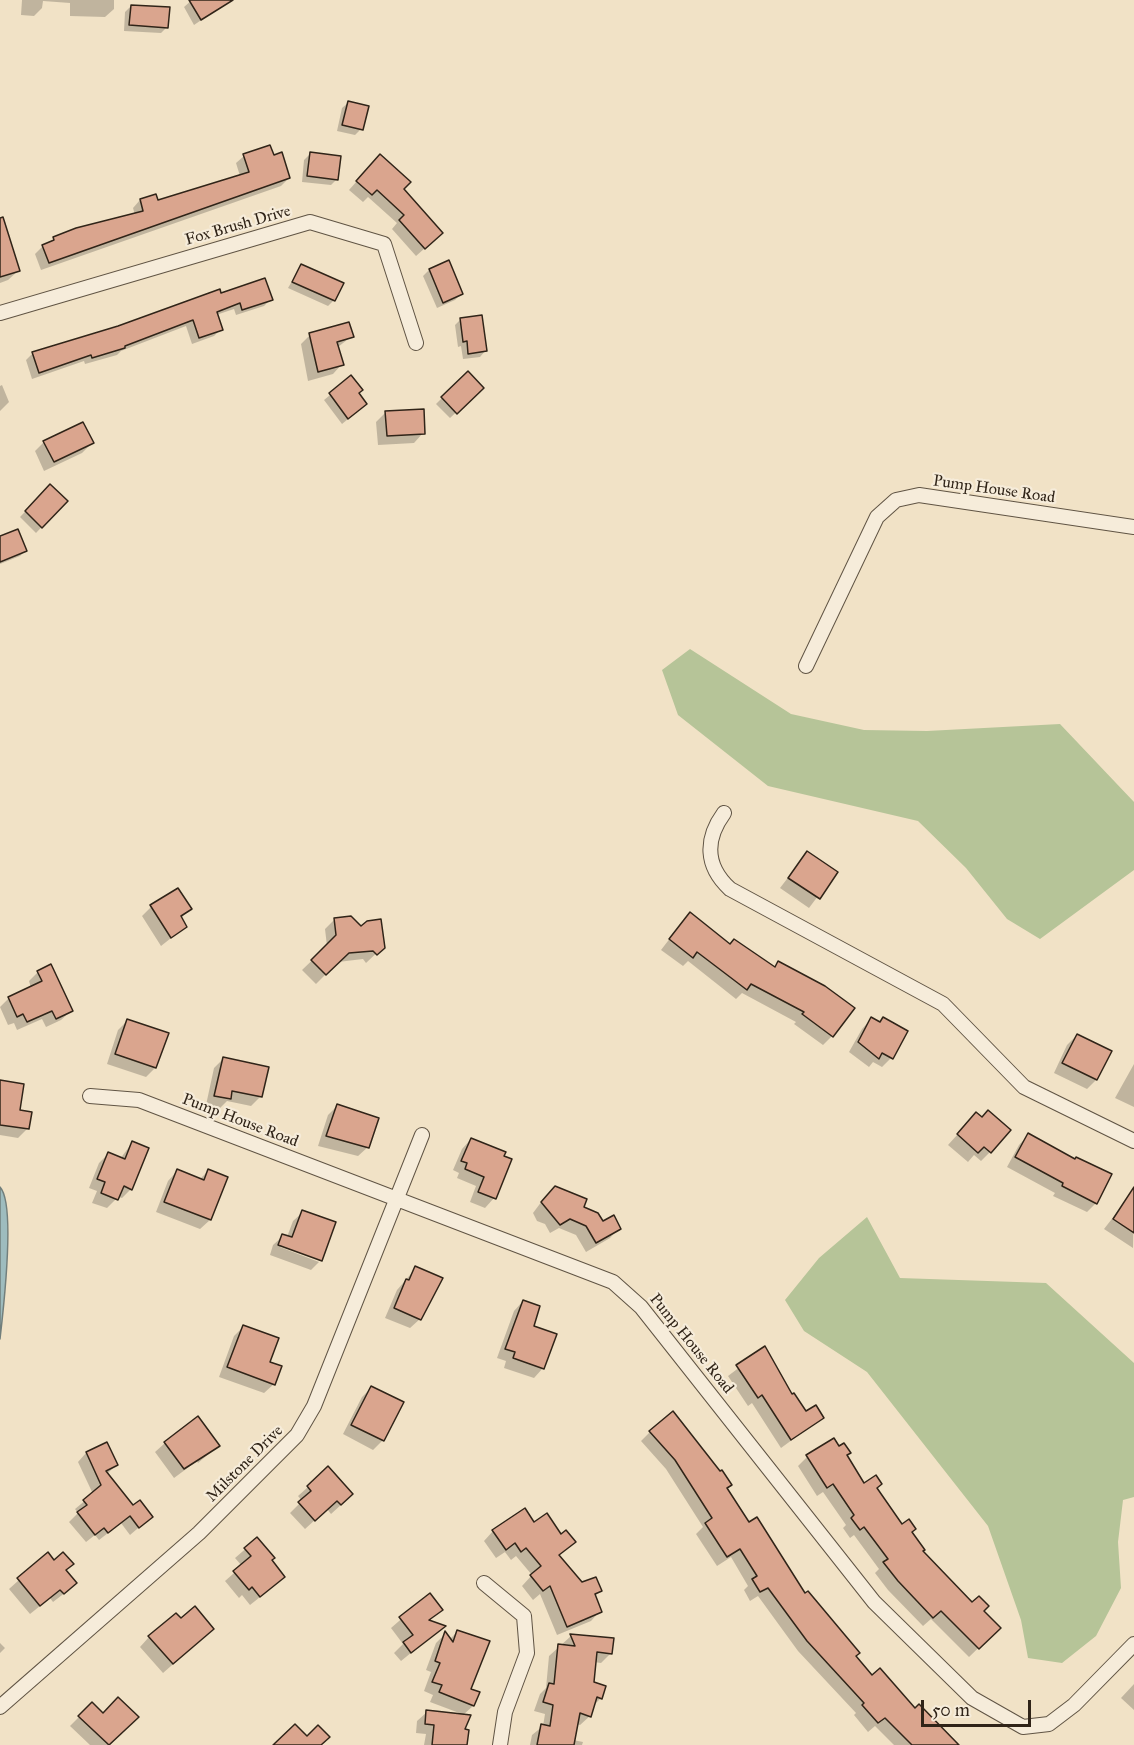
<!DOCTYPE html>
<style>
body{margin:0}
#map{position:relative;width:1134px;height:1745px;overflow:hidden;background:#f1e2c6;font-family:"IM FELL Great Primer",serif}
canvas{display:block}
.scale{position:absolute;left:921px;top:1700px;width:110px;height:27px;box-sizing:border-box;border:3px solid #302418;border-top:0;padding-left:8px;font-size:18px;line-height:21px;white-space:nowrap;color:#302418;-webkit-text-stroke:4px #f6ecda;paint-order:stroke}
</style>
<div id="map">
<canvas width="1134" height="1745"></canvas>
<div class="scale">50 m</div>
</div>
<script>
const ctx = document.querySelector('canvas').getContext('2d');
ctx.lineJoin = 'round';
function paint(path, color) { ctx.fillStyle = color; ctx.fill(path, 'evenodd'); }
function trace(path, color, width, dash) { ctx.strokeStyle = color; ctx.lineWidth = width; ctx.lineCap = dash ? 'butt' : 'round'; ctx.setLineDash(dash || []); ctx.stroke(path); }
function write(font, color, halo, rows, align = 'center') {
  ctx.font = font + ' "IM FELL Great Primer",serif'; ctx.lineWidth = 4.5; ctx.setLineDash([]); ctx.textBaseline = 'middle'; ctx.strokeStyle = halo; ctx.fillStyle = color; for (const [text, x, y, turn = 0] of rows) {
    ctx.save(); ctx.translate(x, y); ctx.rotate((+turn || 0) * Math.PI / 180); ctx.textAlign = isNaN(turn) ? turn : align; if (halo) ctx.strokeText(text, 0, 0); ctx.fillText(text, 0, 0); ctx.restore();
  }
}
paint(new Path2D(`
 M690,649L791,714L864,730L927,731L1060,724L1134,802V870L1040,939L1007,919L966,868L918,821L768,786L678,715L662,670Z
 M867,1217L900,1278L1046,1283L1134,1363V1497L1123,1500L1118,1542L1121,1588L1096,1636L1062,1663L1028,1658L1021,1620L988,1526L867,1372L804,1331L785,1300L819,1258Z`), '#b6c498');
const water = new Path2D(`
 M0,1187C16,1204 3,1313 0,1339Z`);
paint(water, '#9ebcbe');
trace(water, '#727f7c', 1.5);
paint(new Path2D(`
 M22,0H114V9L105,17L70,16V3L43,1L42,8L34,16L21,15Z
 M192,0H227L228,2L194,25L184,7Z
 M131,6L167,27L161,33L124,31L125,12Z
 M349,102L361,129L355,135L337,131L342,108Z
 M269,147L273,157L289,178L281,186L41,270L35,254L43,246L135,215L133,208L140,200L157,202L240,176L236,163L244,156Z
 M310,154L337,179L331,185L302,182L304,160Z
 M372,164L402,189L433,241L416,256L392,229L397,223L368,197L363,202L349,190Z
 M0,238L18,271L8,280L0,283Z
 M448,262L461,294L455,300L437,308L423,276L429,270Z
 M301,266L334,300L328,306L288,288Z
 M220,295L271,299L264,306L236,315L234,309L216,315L221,329L214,336L192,344L186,326L121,351L117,355L85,364L84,361L32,379L26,360L33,353Z
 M461,319L486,350L480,357L463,359L461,346L458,347L455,325Z
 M310,335L352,336L338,347L342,364L333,374L308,381L301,344Z
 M467,373L482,388L450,418L436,404Z
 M351,378L357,394L359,410L342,424L324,400Z
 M2,385L9,402L0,411V386Z
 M386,412L423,433L414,443L378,445L376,422Z
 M44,442L92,443L82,453L44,471L35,451Z
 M50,486L66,501L36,533L20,517Z
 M0,538L26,550L20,556L0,564Z
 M807,853L836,872L809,908L780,888Z
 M151,907L190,909L180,919L185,927L161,946L142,916Z
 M335,919L383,947L366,963L363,959L338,962L316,984L302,970L327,946L325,929Z
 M681,924L773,968L778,963L832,1036L823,1045L794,1024L796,1022L742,993L736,999L688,961L683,966L661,950Z
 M38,972L71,1011L61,1020L46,1027L42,1019L17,1030L14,1023L8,1025L0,1007L9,998L31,988L29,981Z
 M871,1019L891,1058L882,1067L873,1062L869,1067L849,1052L862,1029Z
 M128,1020L155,1068L146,1077L107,1064L118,1030Z
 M1077,1035L1096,1080L1087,1089L1054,1073L1067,1045Z
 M223,1059L261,1096L251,1106L227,1101L220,1108L206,1105L214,1068Z
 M1134,1064V1107L1115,1098Z
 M0,1082L28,1128L18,1138L0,1135Z
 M338,1105L368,1147L358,1156L318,1146L328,1115Z
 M967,1124L990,1152L981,1161L974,1155L968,1162L948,1145Z
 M1028,1135L1075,1160L1096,1203L1087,1212L1053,1196L1055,1193L1007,1167L1019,1145Z
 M471,1139L494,1198L485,1208L470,1202L476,1186L457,1178L459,1173L453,1170L462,1149Z
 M132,1143L131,1189L122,1198L118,1197L107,1208L92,1203L97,1191L89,1188L99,1163L108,1154L120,1159Z
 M177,1171L199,1180L208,1171L226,1178L210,1220L200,1229L156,1212L168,1181Z
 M1132,1193L1134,1195L1133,1248L1104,1229Z
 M545,1197L582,1208L602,1223L619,1228L610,1238L586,1252L576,1235L559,1228L550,1233L545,1224L537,1221L533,1213Z
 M303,1212L321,1259L282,1245L280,1247L319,1262L311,1270L270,1255L273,1245L283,1236L287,1237L293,1221Z
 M416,1268L420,1319L410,1328L385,1318L397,1290Z
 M523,1301L543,1368L534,1378L504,1368L506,1361L497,1358L514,1311Z
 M243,1327L268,1363L274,1384L264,1393L219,1377L234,1336Z
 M765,1348L778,1369L776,1371L806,1413L822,1418L781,1448L752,1403L748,1406L728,1376Z
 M371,1388L383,1440L373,1450L343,1434L362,1397Z
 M650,1432L726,1488L749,1524L854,1657L872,1677L915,1710L934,1745H894L875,1726L868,1732L854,1715L856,1713L798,1651L758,1596L750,1601L744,1590L748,1586L731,1557L717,1566L696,1534L703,1527L666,1469L641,1441Z
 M165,1443L218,1446L198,1463L197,1461L174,1478L155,1452Z
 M106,1444L116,1465L107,1474L133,1507L151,1517L130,1535L121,1523L99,1540L95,1535L86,1542L69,1522L78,1513L75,1509L93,1494L78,1462L86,1453Z
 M845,1456L863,1485L876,1488L901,1526L910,1532L922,1552L999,1628L969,1657L931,1619L923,1626L888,1590L875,1573L879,1569L854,1535L850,1538L843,1528L846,1525L823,1492L817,1496L798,1466L807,1457Z
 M328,1469L342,1504L331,1514L327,1509L305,1529L290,1513L302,1501L298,1496Z
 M534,1524L574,1542L558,1556L582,1584L601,1590L594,1597L600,1611L591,1621L557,1635L540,1594L533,1600L522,1586L532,1575L516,1556L511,1560L505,1552L496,1558L484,1541L493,1531Z
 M257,1539L270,1561L274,1586L250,1605L242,1595L239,1598L225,1581L242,1566L235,1558Z
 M48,1554L65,1571L66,1592L53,1602L50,1598L30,1614L9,1589Z
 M429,1595L441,1609L428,1621L443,1627L401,1661L394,1653L403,1644L391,1628Z
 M458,1631L473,1706L463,1715L466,1745H424L426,1734L416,1733L417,1721L427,1712L462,1714L430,1702L433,1695L424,1691L431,1672L426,1670L436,1643L445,1634L449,1640Z
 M571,1636L612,1640L611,1653L601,1663L594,1662L592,1683L601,1698L593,1706L590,1716L580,1725L576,1724L573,1740L583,1742L582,1745H530L532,1735L543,1726L545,1714L534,1711L540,1694L546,1688L549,1656Z
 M149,1637L203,1638L163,1673L140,1647Z
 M0,1643L5,1648L0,1653Z
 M1134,1684V1710L1121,1698Z
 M92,1704L103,1715L136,1717L110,1745H90L70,1726Z`), '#0003');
const building = new Path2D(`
 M189,0H233L201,20Z
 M131,5L170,7L168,28L129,25Z
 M348,101L369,106L363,130L342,125Z
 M270,145L274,155L282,152L290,178L49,263L42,245L54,240L53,237L76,228L143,211L140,199L156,194L158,200L249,172L243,154Z
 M310,152L341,156L338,180L307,176Z
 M380,154L411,182L404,189L443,233L425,249L399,220L404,215L377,190L372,195L356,181Z
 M3,217L20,271L0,277V218Z
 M449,260L463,294L443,303L429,269Z
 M301,264L344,283L335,301L292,282Z
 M265,278L273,300L242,310L240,303L217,312L223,330L199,338L193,320L125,346V348L92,358L91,355L39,373L32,352L118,326L220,289L221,293Z
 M482,315L487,351L468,354L467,341L463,342L460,318Z
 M349,322L354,337L337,342L344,365L318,372L309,333Z
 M468,371L484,388L457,414L441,397Z
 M351,375L363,390L359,393L367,404L348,419L329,393Z
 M424,409L425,434L387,436L385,411Z
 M83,422L94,443L54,462L43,441Z
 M50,484L68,501L42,528L25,511Z
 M18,529L27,551L0,562V536Z
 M807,851L838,872L820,899L788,878Z
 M178,888L192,909L181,916L187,927L171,938L150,905Z
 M690,912L730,944L734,939L775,967L778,961L825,986L855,1008L833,1037L802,1014L804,1012L751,984L747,990L697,952L693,958L669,939Z
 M351,916L361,926L367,921L381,919L385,948L377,955L373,951L349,953L326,975L311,960L336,935L334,918Z
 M51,964L73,1011L56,1019L52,1011L27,1022L23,1014L17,1017L8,997L42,981L37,971Z
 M871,1017L880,1022L883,1017L908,1031L893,1059L882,1053L879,1059L858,1042Z
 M127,1019L169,1033L156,1068L115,1054Z
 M1077,1034L1112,1051L1097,1080L1062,1063Z
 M223,1057L269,1067L262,1097L232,1091L231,1099L214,1096Z
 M0,1080L24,1084L20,1110L32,1112L29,1129L0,1125Z
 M337,1104L379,1118L369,1148L326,1136Z
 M988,1110L1011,1130L991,1153L984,1147L978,1153L957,1134L976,1112L982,1117Z
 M1028,1133L1075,1159L1076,1157L1112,1174L1097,1204L1062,1186L1063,1183L1015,1157Z
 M471,1138L506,1152L504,1156L512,1159L496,1199L478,1192L484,1177L465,1169L467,1163L461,1161Z
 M132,1141L149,1148L132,1190L124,1186L118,1200L101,1193L105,1182L97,1179L108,1152L125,1159Z
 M177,1169L204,1180L208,1169L228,1177L211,1220L164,1202Z
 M555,1186L587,1199L584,1207L598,1213L603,1221L614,1215L621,1229L596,1243L586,1226L570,1219L560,1225L541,1202Z
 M1134,1187V1233L1113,1219Z
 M302,1210L336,1222L322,1261L278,1245L282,1234L292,1237Z
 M415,1266L443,1278L421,1320L394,1308L406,1279L409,1280Z
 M523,1300L540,1306L534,1326L557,1334L544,1369L513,1358L515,1352L505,1349Z
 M243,1325L279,1338L270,1362L282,1366L275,1385L227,1367Z
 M765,1346L792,1394L794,1393L806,1411L816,1405L824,1418L791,1440L762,1395L758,1398L736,1365Z
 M371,1386L404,1402L384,1441L351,1425Z
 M673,1411L720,1471L722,1470L732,1485L727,1488L749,1522L757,1517L805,1593L808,1591L860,1653L856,1656L872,1675L880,1668L915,1708L919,1704L959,1745H912L885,1718L878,1723L862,1705L864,1703L807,1641L768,1588L760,1592L752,1579L757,1576L740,1549L727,1557L705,1523L712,1518L675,1460L649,1431Z
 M198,1416L220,1446L184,1469L164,1442Z
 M834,1438L839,1446L844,1443L851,1453L847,1455L864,1483L876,1475L882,1484L877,1488L902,1524L909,1519L916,1529L912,1532L925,1550L923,1551L972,1602L979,1596L989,1606L984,1611L1001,1628L979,1649L941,1611L933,1618L898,1581L883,1562L888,1559L864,1527L860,1530L851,1518L854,1515L833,1484L827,1488L806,1455Z
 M107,1442L118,1465L106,1471L133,1505L140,1500L153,1517L139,1528L130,1516L108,1533L104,1528L95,1535L77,1512L87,1505L83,1500L101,1485L86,1452Z
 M328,1466L353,1494L341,1505L337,1501L315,1521L298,1502L311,1491L307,1486Z
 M525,1508L534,1522L547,1513L561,1534L566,1530L576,1542L559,1555L582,1582L596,1577L602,1591L595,1594L602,1612L567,1627L550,1586L543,1591L530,1575L541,1566L526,1548L521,1552L515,1543L506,1550L492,1530Z
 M257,1537L275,1558L272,1560L285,1577L260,1597L252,1587L249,1590L233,1571L251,1556L244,1548Z
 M48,1552L54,1560L63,1552L74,1564L66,1570L77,1583L64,1594L60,1590L40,1606L17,1578Z
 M430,1593L443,1610L429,1620L446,1626L411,1653L403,1642L413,1635L399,1617Z
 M195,1606L214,1629L173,1664L148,1636L176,1613L181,1618Z
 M457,1630L490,1641L471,1689L480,1692L474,1706L439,1692L442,1685L432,1682L440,1663L435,1661L445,1631L453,1642Z
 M570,1634L614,1638L612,1654L597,1652L594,1682L606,1686L602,1699L597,1697L591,1717L580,1713L574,1745H537L541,1724L550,1726L553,1705L543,1702L549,1683L554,1684L558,1644L575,1646Z
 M118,1697L139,1717L109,1745L78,1716L92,1702L103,1713Z
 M426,1710L471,1715L465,1729L469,1730L467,1745H432L434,1725L425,1724Z
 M295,1724L307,1736L318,1725L330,1737L321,1745H273Z`);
paint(building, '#daa58e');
trace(building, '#302418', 1.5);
const street = new Path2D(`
 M0,313L310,222L384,244L416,343
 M806,666L877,517L896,500L919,495L1134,527
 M724,813C705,839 705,866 730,889L943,1004L1024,1087L1134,1141
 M90,1096L139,1100L613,1282L641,1307L874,1602L972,1698L1023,1727L1049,1724L1074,1705L1134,1644
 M484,1583L524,1616L527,1653L505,1712L500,1745
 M0,1707L199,1533L297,1435L314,1406L422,1135`);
trace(street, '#605444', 16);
trace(street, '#f6ecda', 14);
write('16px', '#302418', '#f6ecda', [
 ["Fox Brush Drive",238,226,-16],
 ["Pump House Road",994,490,8],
 ["Pump House Road",240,1121,21],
 ["Pump House Road",691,1344,51],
 ["Milstone Drive",245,1464,-45]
]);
</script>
